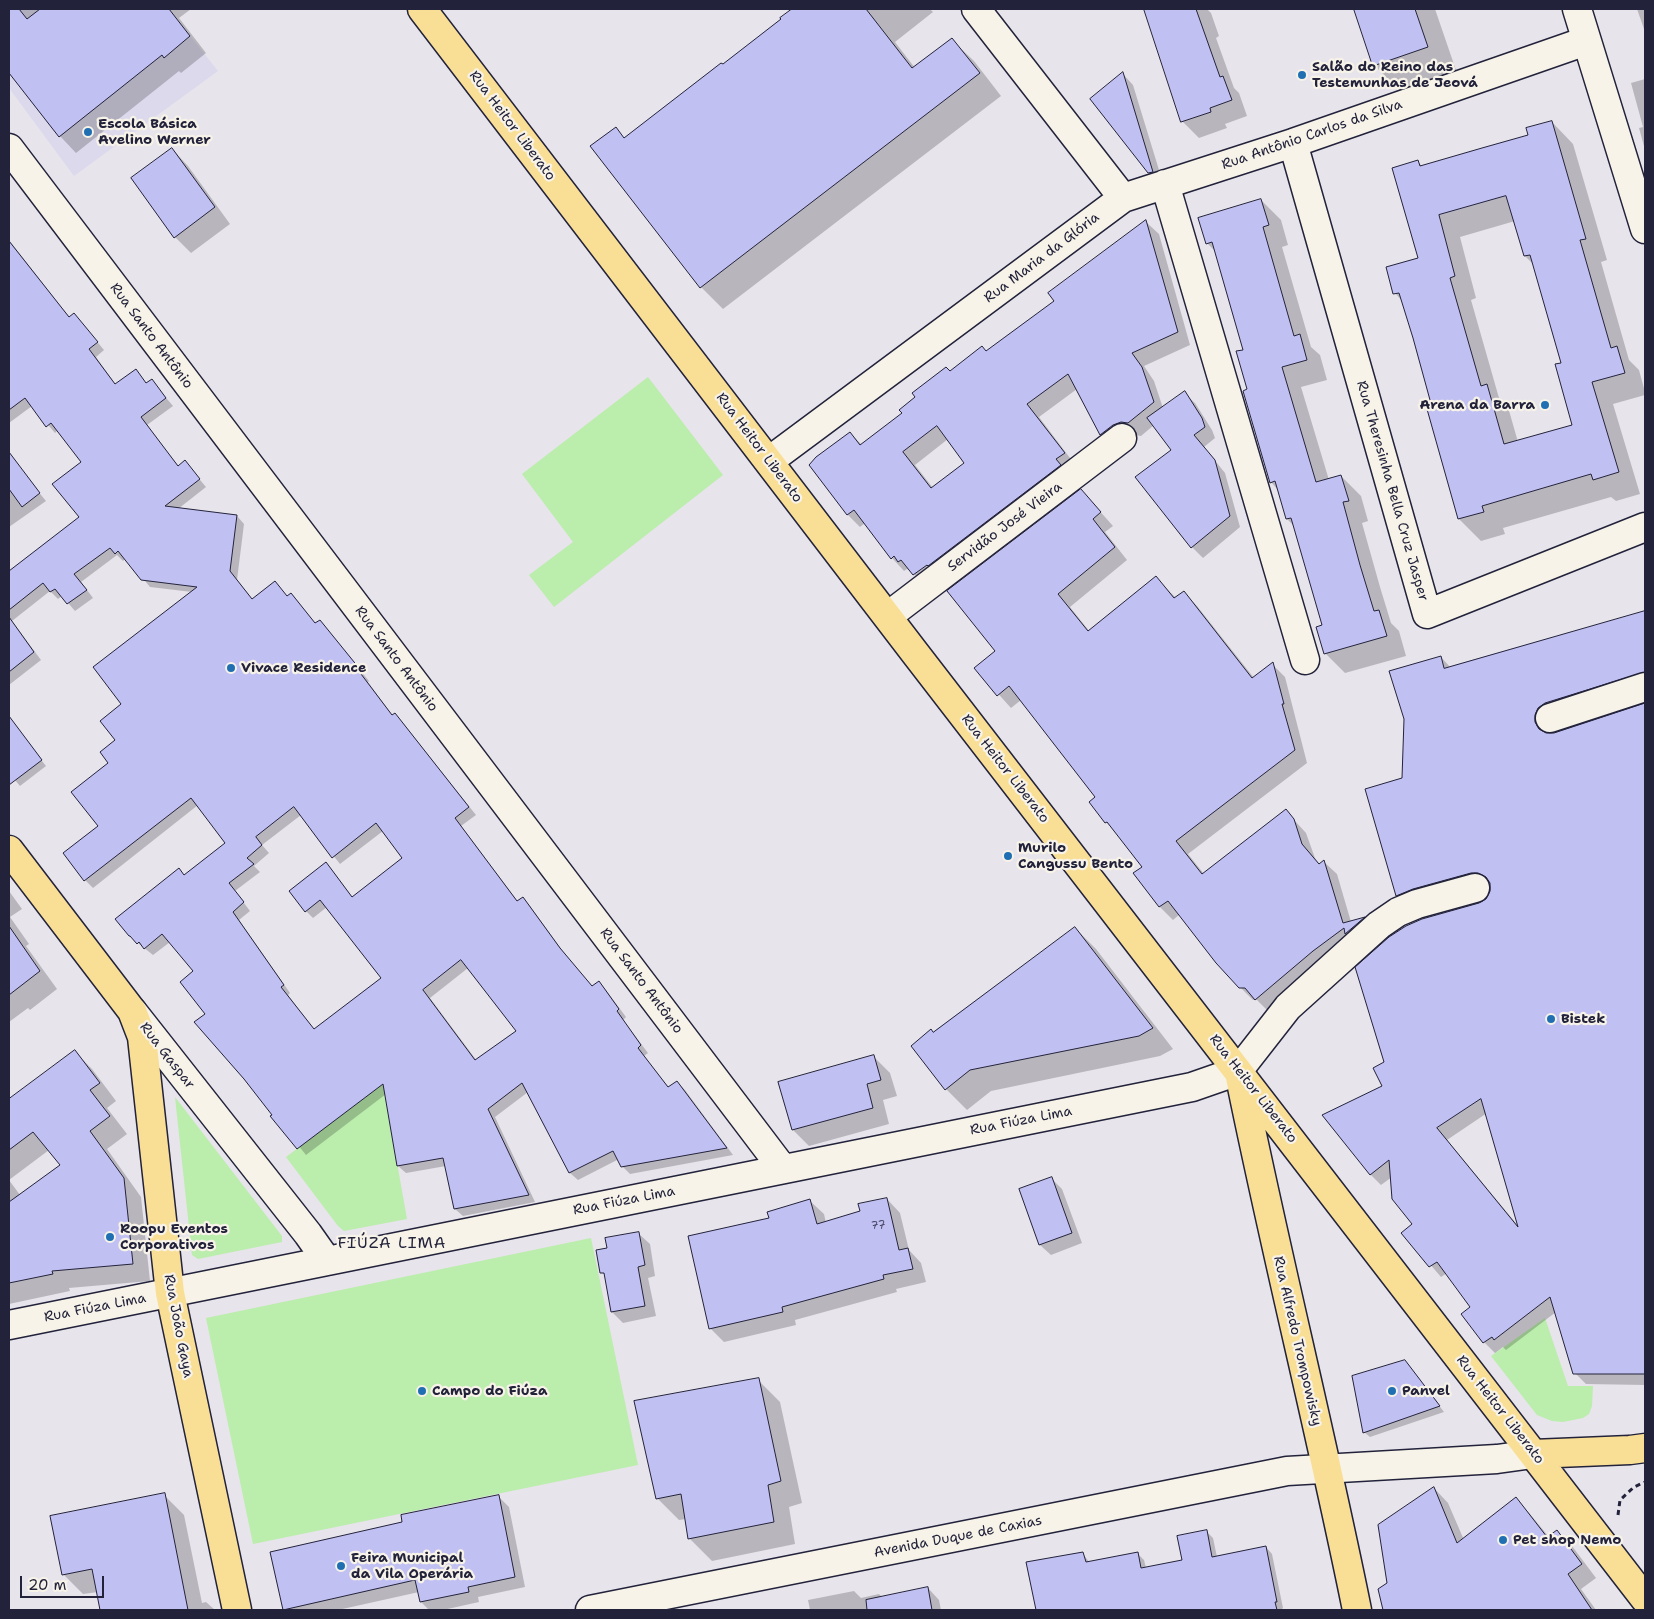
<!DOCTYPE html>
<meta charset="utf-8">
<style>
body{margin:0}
#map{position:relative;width:1654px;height:1619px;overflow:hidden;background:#e7e4eb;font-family:"Shantell Sans",sans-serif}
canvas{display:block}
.frame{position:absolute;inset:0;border:10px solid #22223b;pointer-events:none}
.scale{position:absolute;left:20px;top:1576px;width:84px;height:22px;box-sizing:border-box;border:2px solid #22223b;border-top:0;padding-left:6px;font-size:15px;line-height:18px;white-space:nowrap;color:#22223b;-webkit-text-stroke:4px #f7f3e8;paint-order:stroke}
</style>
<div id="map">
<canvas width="1654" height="1619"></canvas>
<div class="frame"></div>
<div class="scale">20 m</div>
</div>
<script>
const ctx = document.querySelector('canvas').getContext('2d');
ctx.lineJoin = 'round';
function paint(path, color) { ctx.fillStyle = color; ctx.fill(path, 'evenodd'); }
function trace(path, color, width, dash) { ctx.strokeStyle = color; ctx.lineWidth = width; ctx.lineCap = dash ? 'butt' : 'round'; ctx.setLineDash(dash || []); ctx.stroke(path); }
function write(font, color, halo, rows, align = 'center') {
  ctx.font = font + ' "Shantell Sans",sans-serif'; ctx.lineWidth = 4.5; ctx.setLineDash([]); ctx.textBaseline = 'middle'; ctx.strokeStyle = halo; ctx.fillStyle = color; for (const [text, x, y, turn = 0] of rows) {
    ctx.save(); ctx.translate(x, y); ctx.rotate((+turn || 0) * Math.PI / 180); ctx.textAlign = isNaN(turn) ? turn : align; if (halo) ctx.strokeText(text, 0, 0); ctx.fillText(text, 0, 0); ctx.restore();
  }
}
paint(new Path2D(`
 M9,9H169L218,71L74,176L9,88Z`), '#dcd9ed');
paint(new Path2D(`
 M648,377L723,475L554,607L529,575L573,542L522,474Z
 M383,1084L407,1219L344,1231L338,1226L286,1157Z
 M175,1097L282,1236V1242L198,1259L192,1255Z
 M591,1238L638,1465L253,1544L206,1318Z
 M1545,1318L1568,1386H1593L1592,1406L1589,1414L1583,1418L1563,1422L1552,1421L1537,1415L1491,1356Z`), '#bbedac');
paint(new Path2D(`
 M9,9H191L179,18L206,53L181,73L179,71L76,153L60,136L9,71Z
 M795,9H930L933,12L895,42L915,68L952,40L974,61L1001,96L723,309L701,287L615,129L625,139L723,66Z
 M1146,9H1207L1211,13L1219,36L1216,38L1234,88L1239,93L1247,116L1225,124L1227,128L1199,138L1182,121Z
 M1354,9H1435L1459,79L1406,97L1374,65Z
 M1637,9H1645V31L1644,29Z
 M1123,74L1133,85L1163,183L1160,184L1149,173Z
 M1645,79V150L1639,128L1643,127L1631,83Z
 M1552,122L1573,144L1607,260L1601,262L1629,360L1639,370L1645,392V395L1613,404L1640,494L1616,501L1611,497L1503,528L1505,534L1481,541L1459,519L1426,403L1432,401L1403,302L1395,293L1419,259L1418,162L1422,166L1529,135ZM1515,221L1525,256L1534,265L1562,364L1574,425L1518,442L1508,407L1499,398L1471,300L1476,298L1460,237Z
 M172,149L188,166L230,224L191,253L175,237Z
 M1261,200L1281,220L1288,245L1282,247L1311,347L1320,355L1327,380L1301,387L1329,480L1341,476L1361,496L1368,521L1362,523L1380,587L1391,623L1399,631L1406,656L1345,673L1325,653L1324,626L1295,527L1287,519L1278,490L1271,482L1249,390L1244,350L1216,252L1207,243Z
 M1146,222L1159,234L1190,345L1144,366L1154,381L1163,408L1184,393L1195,403L1212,430L1215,438L1204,447L1225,473L1240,527L1203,558L1192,547L1173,450L1154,425L1141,436L1134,435L1113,447L1101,434L1077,389L1039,417L1076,466L927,587L913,573L907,569L904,571L892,558L865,523L860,527L848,515L811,465L850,433L862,445L904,414L950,372L987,352L1055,301ZM948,439L966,463L933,488L915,465Z
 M9,240L70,318L74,314L104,350L96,357L116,385L135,370L147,384L151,380L173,406L147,425L179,467L185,462L206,487L178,509L237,516L244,524L237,580L253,600L288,597L291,594L316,624L320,621L327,629L369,681L368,682L393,716L395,715L402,722L476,815L461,826L518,902L522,899L530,906L567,957L592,987L599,982L606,990L626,1017L623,1020L648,1053L644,1056L669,1088L677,1082L685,1090L733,1155L630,1174L622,1166L619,1159L578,1180L570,1173L528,1092L495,1117L535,1202L463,1216L455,1209L446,1166L406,1173L398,1166L386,1094L306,1155L274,1115L207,1014L195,972L170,942L153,955L138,943L185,876L226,843L198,805L93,888L85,880L64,853L100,826L110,763L117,741L123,704L192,592L150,587L126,558L123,561L117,555L81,582L93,598L75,611L62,596L58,599L50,591L12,621L41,660L9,685V572L81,517L83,463L58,430L55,433L32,406L9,423ZM301,815L340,864L383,831L404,858L353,898L326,863L306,911L313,918L327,907L383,978L314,1030L288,995L290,993L239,920L250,911L235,891L260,872L254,866L269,853L262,845ZM468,968L517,1031L477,1061L430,998Z
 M14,462L46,501L9,527V466Z
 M1081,490L1113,526L1105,532L1127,560L1070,607L1090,632L1156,578L1176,598L1184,593L1197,606L1254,678L1272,664L1285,677L1307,763L1188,854L1204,874L1286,811L1306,833L1315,858L1320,865L1324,862L1337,874L1351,922L1364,918L1377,930L1269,1012L1257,1000H1253L1240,987L1180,914L1173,920L1160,907L1135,873L1144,867L1118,835L1106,822L1097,797L1021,700L1011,708L975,668L997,651Z
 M1645,612V685L1545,726L1546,734H1555L1645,705V1385L1586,1384L1575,1373L1556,1312L1506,1350L1503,1347L1495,1353L1484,1342L1462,1314L1472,1307L1447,1273L1441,1277L1403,1233L1413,1225L1392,1177L1381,1185L1371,1175L1324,1115L1384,1086L1386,1063L1480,904L1487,899L1491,892V883H1483L1408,906L1397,895L1403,779L1441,657L1451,668ZM1487,1113L1520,1228L1447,1140Z
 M16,728L46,766L20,786L9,773V734Z
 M9,891L22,909L10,917L29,944L26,946L57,989L30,1010L28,1008L9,1022Z
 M1075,928L1096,949L1173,1049L1160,1056L991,1091L967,1110L946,1089L934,1034Z
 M74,1051L92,1069L116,1101L107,1108L127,1134L107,1149L141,1197L150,1281L69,1288L70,1291L9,1304V1180L20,1195L62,1165L49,1150L9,1180V1101Z
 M874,1057L890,1073L897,1096L883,1100L889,1124L809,1146L793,1130Z
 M1051,1178L1062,1189L1082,1243L1051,1255L1040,1245Z
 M887,1199L900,1213L909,1250L921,1263L926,1282L896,1289L897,1292L795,1320L796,1325L724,1342L710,1328L770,1219L810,1201L824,1214L826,1223L862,1212Z
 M639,1234L650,1244L655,1276L648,1278L656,1316L623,1323L612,1312L606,1276L602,1272L609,1249Z
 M1410,1367L1444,1412L1370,1437L1364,1432Z
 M758,1380L780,1402L802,1503L789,1507L795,1544L712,1561L690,1539L686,1519L679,1520L657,1498Z
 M1434,1488L1448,1503L1464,1540L1516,1499L1530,1514L1549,1537L1557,1532L1572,1546L1596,1578L1581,1589L1596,1610H1384L1379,1590L1389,1584Z
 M164,1495L184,1515L202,1603L206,1602L215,1610H102L98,1592L83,1594L63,1574Z
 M498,1496L509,1507L525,1587L478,1597L479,1602L443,1610H429L421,1602L419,1592L338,1610L284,1609L404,1523Z
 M1206,1531L1213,1538L1217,1557L1266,1547L1272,1554L1283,1608L1281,1610H1037L1028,1563L1083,1554L1090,1563L1137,1553L1144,1560L1146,1568L1184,1561Z
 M928,1588L939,1600L941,1610H810L808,1600L854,1591L861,1598L879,1594L882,1597Z`), '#0003');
const building = new Path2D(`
 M9,9H19L27,19L40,9H169L190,36L164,58L162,55L59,137L9,73Z
 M792,9H866L912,68L952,38L980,73L700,288L590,146L616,127L624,138L721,63L723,64L781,19L780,18Z
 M1144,9H1196L1220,77L1223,76L1232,100L1210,108L1211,112L1181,122Z
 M1354,9H1415L1428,47L1373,66Z
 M1123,72L1153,172L1148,173L1090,99Z
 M1552,121L1586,239L1580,240L1611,348L1617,346L1625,373L1592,382L1619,472L1593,480L1591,474L1482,506L1484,512L1458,519L1425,402L1430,400L1413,338L1399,293L1393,294L1386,267L1418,258L1392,168L1418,160L1420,166L1482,148L1528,135L1526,128ZM1506,196L1524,256L1530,255L1561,363L1555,364L1572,425L1504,444L1487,384L1481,386L1450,278L1455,276L1439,215Z
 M172,148L215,207L174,238L131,178Z
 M1261,199L1269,225L1263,227L1294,336L1300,334L1307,360L1282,367L1316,482L1341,475L1349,501L1343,502L1360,565L1374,611L1379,610L1387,636L1324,654L1316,627L1322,625L1291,518L1286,519L1275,481L1270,483L1243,391L1247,389L1236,351L1243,350L1212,242L1206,244L1198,218Z
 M1146,220L1178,332L1132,353L1142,367L1154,402L1128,423L1121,422L1113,425L1100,435L1068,374L1027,404L1065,453L1056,459L1061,465L928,566L927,565L913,575L901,560L898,562L894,556L891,559L854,510L847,515L809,465L816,457L850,432L860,445L902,413L899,410L915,397L912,393L946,367L950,371L982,346L986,351L1054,301L1048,293ZM937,426L964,463L931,488L903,452Z
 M9,241L69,317L74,313L98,342L89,349L115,384L136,369L146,383L152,379L166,398L141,417L178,466L185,460L200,479L165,506L237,515L230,571L252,599L275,581L287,596L291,593L315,623L320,620L363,673L361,674L392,715L395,713L469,807L455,818L517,901L523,897L560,948L592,986L599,981L619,1009L617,1011L641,1045L638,1048L668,1087L677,1081L727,1148L621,1167L613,1151L569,1173L522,1083L488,1109L529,1195L454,1209L443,1158L397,1166L383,1084L297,1149L270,1116L272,1115L244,1079L194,1022L205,1014L180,982L193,971L162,934L144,949L139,942L137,944L130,936H129L115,919L179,868L184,875L225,843L191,798L84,881L63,853L98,826L71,792L108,763L100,752L115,740L100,721L121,704L93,667L197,587L141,580L118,551L115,554L110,548L74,574L87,590L67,604L55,589L50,592L43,583L9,610V571L79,517L52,484L81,462L51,423L46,427L25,398L9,410ZM294,807L332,858L376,823L402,858L352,897L326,862L289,891L305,912L320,900L381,978L314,1029L281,987L284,985L233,912L244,902L229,883L254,864L247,858L262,845L256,837ZM461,960L516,1031L475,1060L423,990Z
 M1185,391L1202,418L1205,427L1194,435L1215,460L1230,516L1191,548L1135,477L1171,450L1147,418Z
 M9,452L40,493L22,507L9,489Z
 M1081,489L1101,512L1093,519L1115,547L1058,594L1088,631L1156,576L1174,598L1184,591L1252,678L1273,662L1284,704H1282L1295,750L1176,841L1202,874L1286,809L1294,819L1302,844L1319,864L1324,860L1343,923L1365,917L1345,934L1344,928L1313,951L1255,1000L1245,988H1239L1216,963L1168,901L1159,907L1133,873L1142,867L1107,822L1105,823L1089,802L1095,797L1009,686L997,696L974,668L995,651L947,591Z
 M1645,611V672L1545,703L1538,708L1535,715V722L1539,729L1546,733H1554L1645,703V1374H1573L1550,1297L1494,1340L1492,1337L1483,1343L1461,1314L1470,1307L1437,1262L1429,1267L1401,1233L1412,1224L1392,1199L1389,1160L1370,1175L1322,1115L1382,1086L1373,1068L1384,1062L1355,967L1389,937L1406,926L1422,919L1479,903L1486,899L1490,891V883L1486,877L1478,873H1471L1413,889L1396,896L1365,789L1402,778L1404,719L1389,671L1441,656L1444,668ZM1481,1099L1518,1227L1437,1128Z
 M9,617L34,652L9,672Z
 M9,716L42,760L9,785Z
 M9,926L40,971L9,995Z
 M1075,927L1153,1028L1139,1036L970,1070L945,1090L911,1046L931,1029L933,1032Z
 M75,1050L100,1083L90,1090L110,1116L90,1131L124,1178L133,1264L52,1271L53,1274L9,1283V1202L60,1165L33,1132L9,1150V1099Z
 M874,1055L881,1080L867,1084L873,1108L792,1130L778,1082Z
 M1052,1177L1072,1233L1039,1245L1019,1189Z
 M887,1198L899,1250L908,1248L913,1269L883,1275L884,1279L782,1307L783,1312L709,1329L688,1236L769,1218L767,1212L810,1199L817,1224L860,1211L858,1204Z
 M639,1232L645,1265L638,1267L645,1306L611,1312L604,1273H600L596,1250L607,1248L605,1238Z
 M1405,1360L1440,1406L1363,1433L1352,1376Z
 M759,1378L781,1481L768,1485L774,1522L688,1539L681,1494L656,1499L634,1401Z
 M1434,1487L1457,1543L1516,1497L1547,1537L1557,1530L1582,1564L1568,1574L1592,1610H1383L1378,1589L1387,1583L1378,1525Z
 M165,1493L188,1610H100L92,1569L62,1575L50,1516Z
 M499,1495L515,1577L468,1587L469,1592L420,1602L415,1580L283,1610L270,1552L402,1522L401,1515Z
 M1207,1530L1212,1557L1266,1546L1277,1602H1275L1277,1610H1036L1026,1562L1083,1552L1086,1562L1138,1552L1141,1568L1182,1560L1177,1536Z
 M928,1587L932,1610H867L866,1600Z`);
paint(building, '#c1c0f2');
trace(building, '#22223b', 1);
const minor = new Path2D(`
 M1577,9L1645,229
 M1293,143L1427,614L1645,527
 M9,148L783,1169
 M1165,184L1305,660
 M1123,198L1293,143L1586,41
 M769,461L1123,198L976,9
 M888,616L1122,438
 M1550,718L1645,687
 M133,1012L308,1234L327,1261
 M9,1325L1192,1087L1238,1071L1288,1007L1379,925L1398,912L1417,904L1475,888
 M590,1610L1287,1471L1497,1459L1533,1454`);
const major = new Path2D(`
 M422,9L915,653L1645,1599
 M9,850L132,1011L142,1037L170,1293L237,1610
 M1240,1077C1276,1255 1321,1432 1357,1610
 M1533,1454L1630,1450L1645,1448`);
trace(minor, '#22223b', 31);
trace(major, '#22223b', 31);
trace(new Path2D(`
 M1618,1515L1620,1500L1634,1487L1645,1482`), '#22223b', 3, [5, 4]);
trace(minor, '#f7f3e8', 28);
trace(major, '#f9df96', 28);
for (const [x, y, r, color] of [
 [1302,75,5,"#1f6fb2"],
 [88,132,5,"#1f6fb2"],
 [1545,405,5,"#1f6fb2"],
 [231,668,5,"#1f6fb2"],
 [1008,856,5,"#1f6fb2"],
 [1551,1019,5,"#1f6fb2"],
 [110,1237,5,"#1f6fb2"],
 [422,1391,5,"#1f6fb2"],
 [1392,1391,5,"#1f6fb2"],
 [1503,1540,5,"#1f6fb2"],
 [341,1566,5,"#1f6fb2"]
]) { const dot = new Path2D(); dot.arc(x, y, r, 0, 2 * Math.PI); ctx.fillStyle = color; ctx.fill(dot); trace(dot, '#f7f3e8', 2); }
write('11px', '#4a4a69', null, [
 ["77",878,1226]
]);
write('bold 14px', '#22223b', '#f7f3e8', [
 ["Salão do Reino das",1312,67],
 ["Testemunhas de Jeová",1312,83],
 ["Escola Básica",98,124],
 ["Avelino Werner",98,140],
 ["Arena da Barra",1535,405,"right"],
 ["Vivace Residence",241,668],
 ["Murilo",1018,848],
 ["Cangussu Bento",1018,864],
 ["Bistek",1561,1019],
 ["Roopu Eventos",120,1229],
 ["Corporativos",120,1245],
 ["Campo do Fiúza",432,1391],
 ["Panvel",1402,1391],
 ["Pet shop Nemo",1513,1540],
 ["Feira Municipal",351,1558],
 ["da Vila Operária",351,1574]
], 'left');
write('14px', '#22223b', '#f7f3e8', [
 ["Rua Heitor Liberato",512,126,53],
 ["Rua Antônio Carlos da Silva",1312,135,-19],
 ["Rua Maria da Glória",1042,258,-37],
 ["Rua Santo Antônio",151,336,53],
 ["Rua Heitor Liberato",759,448,53],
 ["Rua Theresinha Bella Cruz Jasper",1392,491,74],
 ["Servidão José Vieira",1005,527,-37],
 ["Rua Santo Antônio",396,659,53],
 ["Rua Heitor Liberato",1005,769,52],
 ["Rua Santo Antônio",641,981,53],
 ["Rua Gaspar",167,1056,52],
 ["Rua Heitor Liberato",1253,1089,52],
 ["Rua Fiúza Lima",1021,1121,-11],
 ["Rua Fiúza Lima",624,1201,-11],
 ["Rua Fiúza Lima",95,1308,-11],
 ["Rua João Gaya",178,1326,79],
 ["Rua Alfredo Trompowisky",1297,1341,77],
 ["Rua Heitor Liberato",1500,1410,52],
 ["Avenida Duque de Caxias",958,1537,-11]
]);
ctx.letterSpacing = '1px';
write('16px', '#22223b', '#f7f3e8', [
 ["FIÚZA LIMA",392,1244]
]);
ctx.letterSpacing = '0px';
</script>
